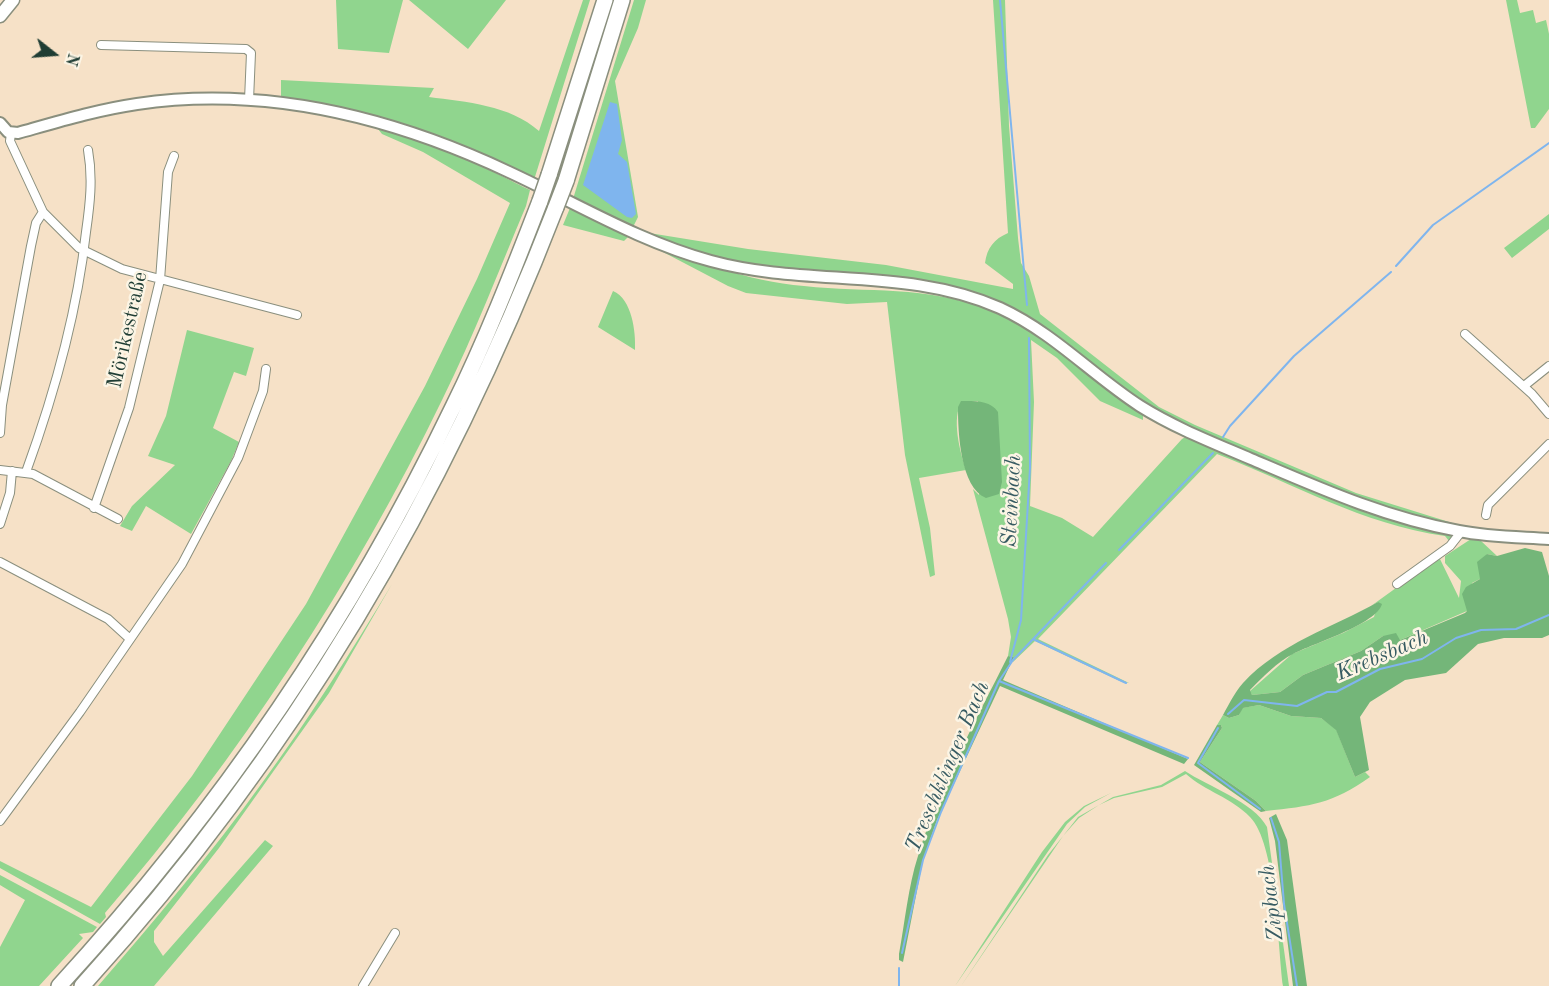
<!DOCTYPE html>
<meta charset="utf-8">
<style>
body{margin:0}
#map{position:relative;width:1549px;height:986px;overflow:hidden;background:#f6e1c7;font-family:"Old Standard TT",serif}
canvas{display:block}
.north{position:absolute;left:24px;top:24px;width:60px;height:60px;-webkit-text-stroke:4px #fcf5e5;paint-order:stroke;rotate:107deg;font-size:16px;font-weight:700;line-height:24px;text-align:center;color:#1f3d34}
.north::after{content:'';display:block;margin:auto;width:21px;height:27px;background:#1f3d34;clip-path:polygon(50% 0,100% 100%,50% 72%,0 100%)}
</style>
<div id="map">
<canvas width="1549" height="986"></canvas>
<div class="north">N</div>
</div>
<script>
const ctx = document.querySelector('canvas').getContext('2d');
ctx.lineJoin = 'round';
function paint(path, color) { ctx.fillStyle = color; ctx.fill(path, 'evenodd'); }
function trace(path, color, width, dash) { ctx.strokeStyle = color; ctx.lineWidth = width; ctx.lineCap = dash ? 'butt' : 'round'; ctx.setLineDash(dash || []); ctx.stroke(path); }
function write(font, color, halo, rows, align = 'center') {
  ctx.font = font + ' "Old Standard TT",serif'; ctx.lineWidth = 5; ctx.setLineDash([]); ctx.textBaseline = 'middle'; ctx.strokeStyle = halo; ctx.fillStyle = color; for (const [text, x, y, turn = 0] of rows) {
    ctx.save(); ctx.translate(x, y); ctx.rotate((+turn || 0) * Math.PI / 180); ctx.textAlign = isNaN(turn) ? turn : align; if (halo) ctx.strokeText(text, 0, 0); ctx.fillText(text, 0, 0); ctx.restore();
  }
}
paint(new Path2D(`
 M336,0H403L389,53L338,49Z
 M409,0H506L468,49Z
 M583,0H590L534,180L471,148L414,130L281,100V80L434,88L429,97C466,102 510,105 539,131Z
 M634,0H646L638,28L615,81L638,217L633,227L573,199Z
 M993,0H1005L1009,126L1018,238L1021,263L1029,276L1040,314L1159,407L1195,425L1356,493L1462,526L1467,529L1402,516L1256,459L1138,403L1063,343L958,292L805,275L699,255L643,232L748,249L886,265L1013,289V284L985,263C987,248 994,239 1008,233Z
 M1506,0H1517L1520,13L1533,10L1536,23L1546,20L1549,34V109L1535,128H1531Z
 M378,129C410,128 499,175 530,190L526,206C499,270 474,335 443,398C354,582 238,759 105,913L106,917L100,924L0,868V861L91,907L192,776L306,604L425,386L477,279L510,203L423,152L382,134Z
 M570,208L627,235L628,237L624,241L563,225Z
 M1549,214V229L1512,258L1504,248Z
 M642,241C695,261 747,281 804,286C868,293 926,285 989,310C1047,333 1093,377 1143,415V420L1100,401L1057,358L1031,340L1034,402L1030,506L1062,518L1093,537L1182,439L1187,436L1367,513L1451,535L1452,540L1449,541L1445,536C1361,524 1295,484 1217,454L1038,639L1129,683L1122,682L1035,641L1013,662L1014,657L1008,656L1011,637L1008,619L973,489L979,495L978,401H962C951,418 960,452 966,470L919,478L930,528L935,575L930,577L905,455L887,302L847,304L746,293L728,286Z
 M613,291C632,299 636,332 635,350L598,327Z
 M187,330L254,348L246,376L234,372L213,428L239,442L231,461L191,534L146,506L132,531L120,526L132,506L175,465L148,456L166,416Z
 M1471,539L1480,540L1497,556L1487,554L1480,579L1472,583L1467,611L1400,640L1383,636L1361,651L1303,675L1280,692L1252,695L1250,691L1292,654L1343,633L1374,617L1378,602L1371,606L1439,557L1459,598L1461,581L1445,563V556Z
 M392,584L329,693L219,848L154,931V942L163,956L265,840L273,846L154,986H98C155,920 211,854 262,783C309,719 351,652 392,584Z
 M1259,705L1291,716L1321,718L1336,729L1355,777L1365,772L1370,777C1332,804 1311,806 1266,811L1256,801L1200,762L1222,728L1221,725H1217L1223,715L1229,718L1239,715L1242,708Z
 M1185,771C1207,786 1254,802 1267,827L1289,986H1283C1278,947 1276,843 1250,817C1232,798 1205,791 1186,774L1162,787L1114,798L1099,805L1079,818L1063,836L961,986L1048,855L1078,817L1113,797L1161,785Z
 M1111,793L1085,807L1067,824L955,986L1042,852L1065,822L1084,806Z
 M0,875L97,927L93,932L79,934L83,938L39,986H0V947L25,900L0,885Z`), '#90d58e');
paint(new Path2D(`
 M961,401C975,401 990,400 998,412L1002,482L999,494L986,498C960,487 958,432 958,407Z
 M1525,548L1542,552L1549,576V635L1542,638H1504L1478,644L1446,673L1405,680L1370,702L1360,717L1369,770L1355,777L1336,730L1321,718L1291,716L1259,705L1243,708L1239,715L1229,718L1223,715C1229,704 1235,692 1243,683C1280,643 1332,628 1378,602L1382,604C1377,624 1312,644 1293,654C1277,662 1263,677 1250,690L1252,695L1280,692L1303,675L1361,651L1383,636L1396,633L1400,640L1465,613L1467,611L1462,594L1466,587L1480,579L1477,562L1487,554L1497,556Z
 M1008,656L1014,657L1003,680L1188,759L1184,764L1000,686L937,820L923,860L903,962L899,960V954C905,922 908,887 918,856C939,787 976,720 1008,656Z
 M1217,725H1221L1222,728L1200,762L1256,801L1266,811L1261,812L1194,765Z
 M1276,814L1287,840L1307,986H1293L1275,841L1269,818Z`), '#74b679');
paint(new Path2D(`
 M610,102L617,104L622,140L618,154L627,162L636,214L632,218L627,217L583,185Z`), '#7fb5ee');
trace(new Path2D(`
 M1000,0L1027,305
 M1396,266L1433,225L1549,143
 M1223,437L1230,426L1294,356L1391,272
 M1119,550L1213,453
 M1033,639L1126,683
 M1010,662L1021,620L1030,468L1029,338
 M999,681L1188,758
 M1228,714L1244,700L1297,706L1327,692H1336L1380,669L1422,659L1456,638L1481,630L1516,629L1549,615
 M1218,728L1198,763L1260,809
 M1271,818L1279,842L1284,904L1297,986
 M902,953L923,860L941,812L999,681L1013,660L1106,563
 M899,968V986`), '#7fb5ee', 2);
const street = new Path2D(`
 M101,45L246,49L251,53L249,100
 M11,133L10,141L43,212L79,248L122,269L297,315
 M1465,334L1532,394L1549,414
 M1524,386L1549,366
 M0,433L2,405L31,246L36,223L43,212
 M0,470L33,474L118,519
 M26,472C54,395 77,314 86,232C90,204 93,178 88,150
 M94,508L129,408L160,280L168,172L174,156
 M1486,515L1488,505L1549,444
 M0,524L10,493L12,471
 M0,562L108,619L130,639
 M1397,584L1450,546L1461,532
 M0,821L80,712L182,564L238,458L263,391L266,369
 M363,986L395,933`);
const secondary = new Path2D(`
 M0,123L8,132L18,133C57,122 96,110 137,104C267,85 392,117 509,172C576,203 640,242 711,261C806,287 909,267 1000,308C1054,333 1092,375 1140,406C1175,428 1214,443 1251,459C1319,488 1386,518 1459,531C1489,537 1519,537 1549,539`);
const primary = new Path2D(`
 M0,16L13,0`);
const highway = new Path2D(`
 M549,175L605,0
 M566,181L622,0
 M59,986C218,813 351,619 453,407C486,340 513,271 540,201
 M82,986C293,754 443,499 556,207`);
trace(street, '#8a8f7e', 10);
trace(secondary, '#8a8f7e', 14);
trace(primary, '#8a8f7e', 15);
trace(highway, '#8a8f7e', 18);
trace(street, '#fff', 8);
trace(secondary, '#fff', 10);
trace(primary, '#fff', 12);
trace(highway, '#fff', 15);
const highwayBridge = new Path2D(`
 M540,201L549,175
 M556,207L566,181`);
trace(highwayBridge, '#8a8f7e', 18, []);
trace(highwayBridge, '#fff', 15);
write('21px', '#1f3d34', '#fcf5e5', [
 ["Mörikestraße",128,330,-77]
]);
write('italic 22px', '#375b62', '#fcf5e5', [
 ["Steinbach",1012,501,-87],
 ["Krebsbach",1382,656,-23],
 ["Treschklinger Bach",948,767,-67],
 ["Zipbach",1272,903,-97]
]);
</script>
